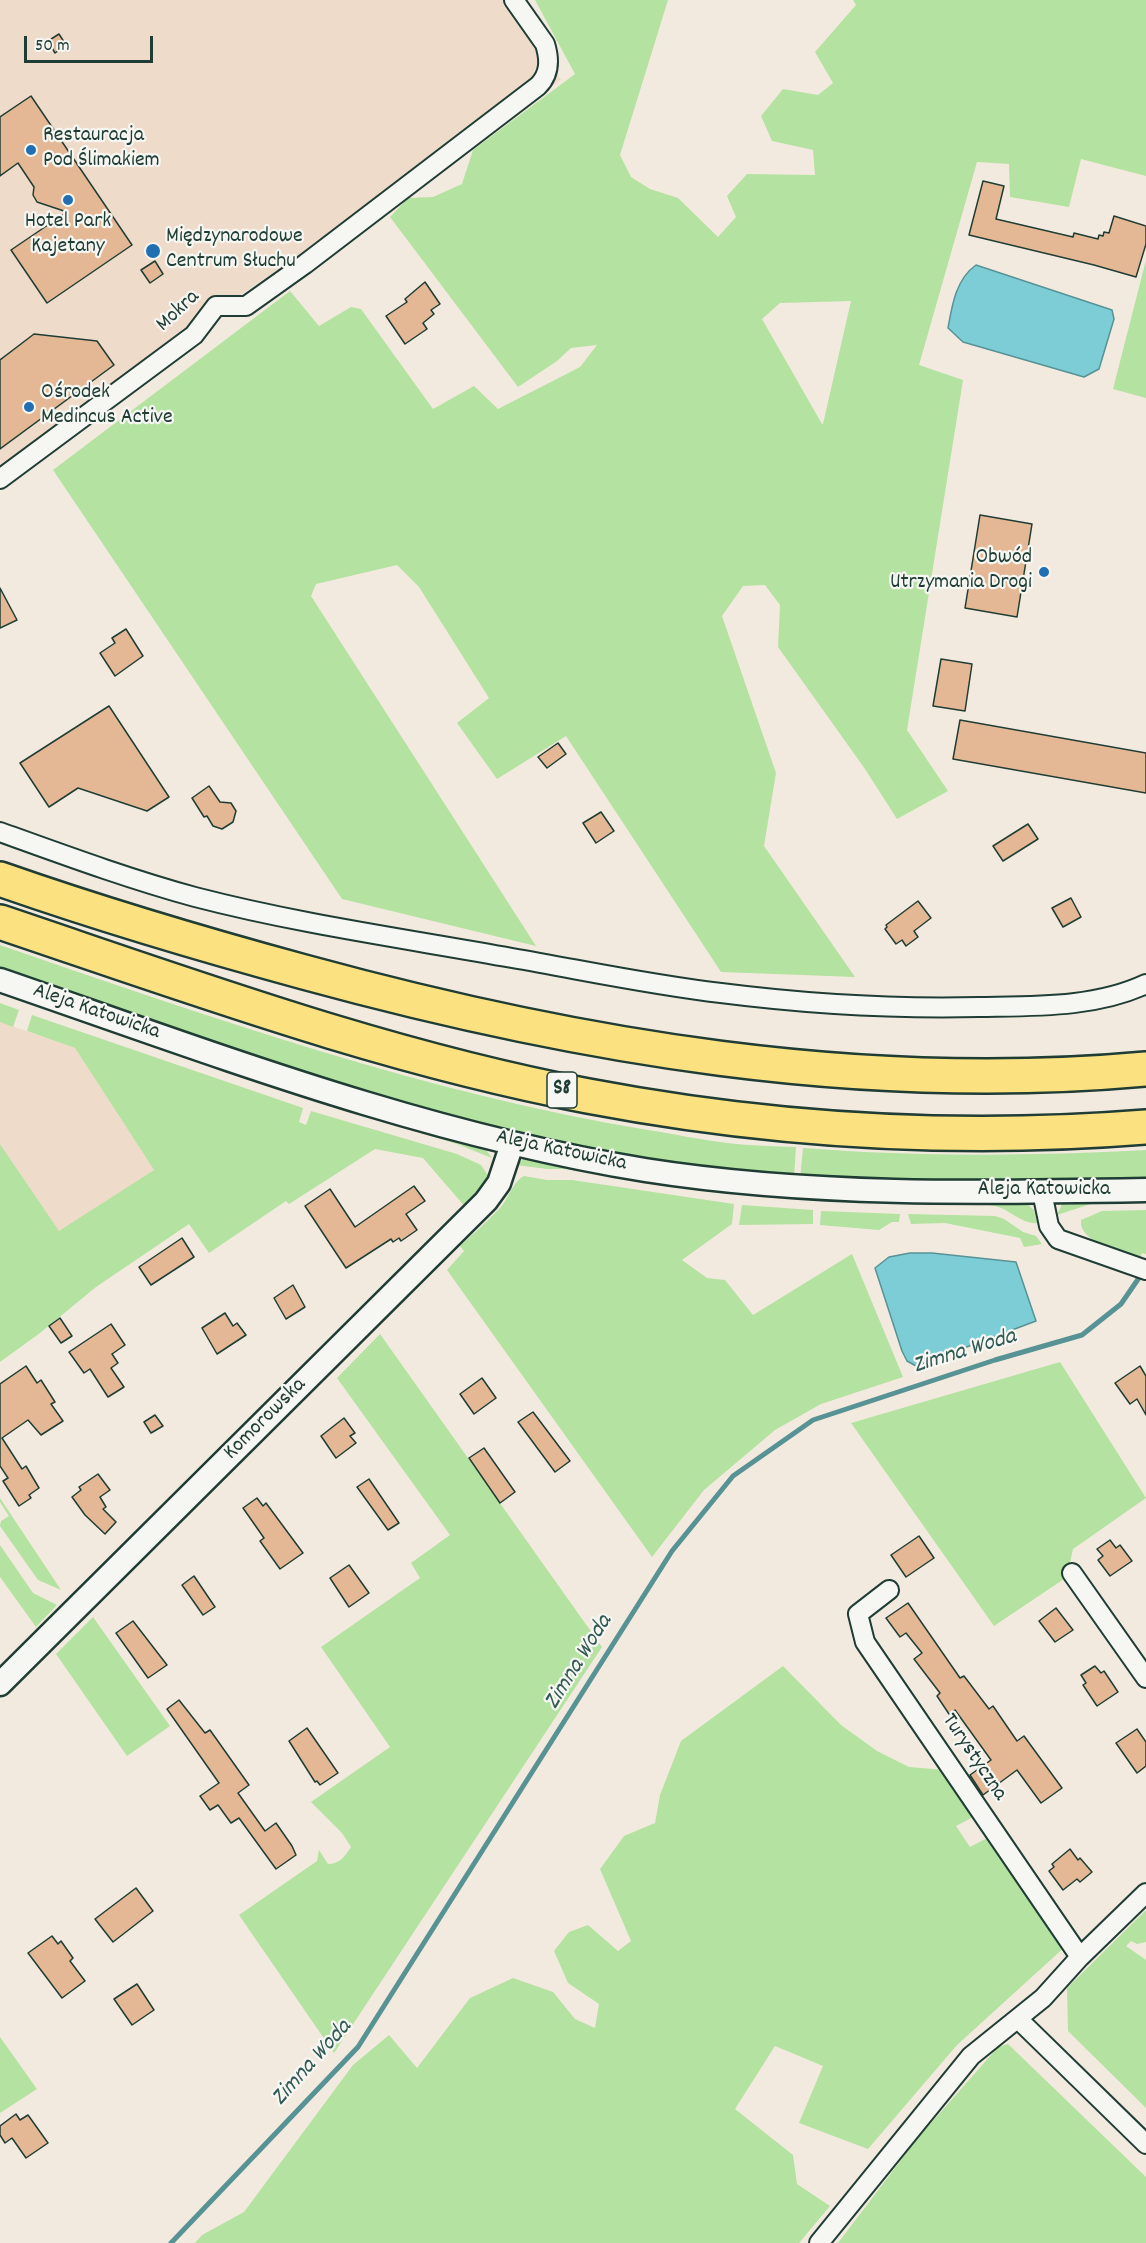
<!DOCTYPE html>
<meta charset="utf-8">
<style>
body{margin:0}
#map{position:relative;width:1146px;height:2243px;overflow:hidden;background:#f3eadf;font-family:Dekko,sans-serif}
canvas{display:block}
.scale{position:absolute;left:24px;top:36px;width:129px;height:27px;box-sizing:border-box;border:3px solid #1f3d34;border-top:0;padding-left:8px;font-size:18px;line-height:21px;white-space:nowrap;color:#1f3d34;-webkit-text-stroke:4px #f6f6f2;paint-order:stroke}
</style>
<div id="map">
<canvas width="1146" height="2243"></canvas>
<div class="scale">50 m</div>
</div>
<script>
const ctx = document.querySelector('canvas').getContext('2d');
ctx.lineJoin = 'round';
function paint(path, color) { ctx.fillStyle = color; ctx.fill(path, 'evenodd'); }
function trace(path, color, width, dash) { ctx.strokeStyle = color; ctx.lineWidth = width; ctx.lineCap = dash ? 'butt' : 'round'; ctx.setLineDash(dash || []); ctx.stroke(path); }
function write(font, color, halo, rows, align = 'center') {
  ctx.font = font + ' Dekko,sans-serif'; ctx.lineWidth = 4.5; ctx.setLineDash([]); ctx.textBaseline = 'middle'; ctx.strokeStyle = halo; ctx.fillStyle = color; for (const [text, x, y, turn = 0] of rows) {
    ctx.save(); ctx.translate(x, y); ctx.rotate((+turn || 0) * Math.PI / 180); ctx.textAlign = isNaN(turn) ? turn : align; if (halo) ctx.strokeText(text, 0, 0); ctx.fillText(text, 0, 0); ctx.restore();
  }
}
paint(new Path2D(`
 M0,0H506L561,80L237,297L0,472Z
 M0,1022L75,1048L154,1170L59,1232L0,1144Z`), '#efdbc9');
paint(new Path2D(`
 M535,0H668L620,155L631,177L650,189L678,198L718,237L736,217L727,196L747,174L815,175L813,150L772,141L761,116L783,89L818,95L833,83L815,52L856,5L853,0H1146V176L1081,159L1069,207L1010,197L1009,164L977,162L919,365L963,380L907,730L948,791L897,819L865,769L778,647L780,605L765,585L743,586L722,616L776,773L764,846L855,977L721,972L566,736L497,779L457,723L489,698L419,587L397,565L316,584L311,596L536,946L342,899L53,470L290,291L319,326L351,307L361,309L433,409L474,386L498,409L580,367L597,345L571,348L557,361L518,387L390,217L408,198L433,197L462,184L473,150L575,74ZM851,301L823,424H822L762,319L780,303Z
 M1146,260V398L1113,389Z
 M0,945C212,1018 425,1093 648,1130C674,1134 701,1140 728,1143C750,1146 773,1146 796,1147L794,1177C706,1167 617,1160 530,1139C350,1094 176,1030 0,970Z
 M0,1003L19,1010L13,1027L0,1022Z
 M44,1005L306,1096V1099L40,1007Z
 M32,1015L303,1108L299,1122L306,1125L311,1111L457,1154L481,1165L487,1174L491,1175L467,1209L423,1158L375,1149L289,1204L286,1201L209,1253L189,1224L96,1287L40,1333L0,1362V1144L59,1231L154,1170L75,1048L27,1031Z
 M318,1099L484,1147L492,1158L457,1144L315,1101Z
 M803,1148C919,1157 1030,1156 1146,1150V1181L905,1182L800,1179Z
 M526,1157L733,1191L735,1194L659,1185L566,1169H547L516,1165Z
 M524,1176L547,1180H572L734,1204L732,1224L682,1260L707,1278L725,1280L753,1315L852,1254L903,1377L821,1404L775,1430L704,1490L652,1557L447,1270L464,1251L460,1246C473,1234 487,1222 499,1209C509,1199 512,1182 524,1176Z
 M911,1202L1026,1203L1034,1210L1037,1223C1023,1225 1009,1209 995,1206C970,1201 935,1205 910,1204Z
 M1063,1202H1097L1057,1215Z
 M742,1205L813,1210V1224L739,1225Z
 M1146,1210V1254L1142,1253L1140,1258C1124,1252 1078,1243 1081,1220L1102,1211Z
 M821,1211L900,1214L899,1222H892L879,1230L820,1225Z
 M908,1214L995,1216L1004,1219L1023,1232L1036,1236L1042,1244L1024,1247L1020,1238L945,1223L911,1224Z
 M380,1334L602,1647L334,2053L239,1915L317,1861L319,1850L328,1864C340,1864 345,1856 351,1847L342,1833L311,1802L390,1747L321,1647L420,1578L411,1563L450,1535L337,1378Z
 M1060,1362L1146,1498L1073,1549L1067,1577L994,1626L851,1423Z
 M0,1498L61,1590L38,1580L0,1526L1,1521L9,1516L0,1502Z
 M0,1545L33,1593L57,1605L36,1627L0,1577Z
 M93,1617L170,1726L127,1756L56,1654Z
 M783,1666L841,1725L877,1751L909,1767L945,1770L977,1815L956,1826L970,1847L991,1836L1067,1945L957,2045L868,2149L799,2123L823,2066L775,2046L735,2109L793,2155L797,2184L830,2206L799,2243H195L202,2235L244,2212L353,2065L389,2035L417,2068L470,1998L513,1978L553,1992L575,2019L595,2028L599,2004L568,1983L554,1951L569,1932L588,1925L618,1951L631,1941L600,1869L624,1836L655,1823L660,1795L681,1741Z
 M1146,1910V1942L1137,1944L1131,1941L1126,1946L1146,1960V2108L1068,2031L1067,1988Z
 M0,2037L37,2089L0,2113Z
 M1008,2044L1146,2177V2243H838L917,2139L998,2047Z`), '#b4e2a0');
const water = new Path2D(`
 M976,265L1112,310L1114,319L1099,369L1084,377L963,342L948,328C952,305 956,279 976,265Z
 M910,1253H932L1016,1262L1036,1321L916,1366L907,1361L902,1351L875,1268L889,1257Z`);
paint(water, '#7ccdd6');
trace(water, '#579395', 1.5);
trace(new Path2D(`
 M171,2243L358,2047L672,1551L733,1476L813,1420L995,1360L1082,1335L1121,1304L1143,1272`), '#579395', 5);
const building = new Path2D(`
 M59,34L66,45L55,53L48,41Z
 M31,96L132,245L47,303L11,250L67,212L37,202L33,195L34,187L18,163L0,176V117Z
 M983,181L1004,186L996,219L1073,237L1074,233L1098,239L1099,235L1103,236L1104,232L1109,233L1114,216L1146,226V244L1136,277L1094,265L969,235Z
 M155,261L163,274L150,283L141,270Z
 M425,282L440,304L431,310L434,314L423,323L427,329L405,344L386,316L407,302L405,299Z
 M34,334L97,341L114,365L0,449V360Z
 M980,515L1032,524L1017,617L965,608Z
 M0,588L17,620L0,628Z
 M126,629L143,656L115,676L100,653L115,643L112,638Z
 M941,659L972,664L965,711L933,706Z
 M109,706L169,797L147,811L78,788L49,807L20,763Z
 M960,720L1146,753V793L953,759Z
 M558,743L566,754L547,768L538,757Z
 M209,786L220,802L231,803L236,811L233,822L222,829L213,826L207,816L204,817L192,798Z
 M601,812L614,831L596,843L583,823Z
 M1028,824L1038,839L1003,861L993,846Z
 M1071,898L1081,917L1063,927L1052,908Z
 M918,901L931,918L914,931L918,937L906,946L902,940L896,944L885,929L887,927L886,925Z
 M414,1186L425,1201L406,1214L417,1230L401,1241L399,1238L393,1242L391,1239L346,1268L305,1206L330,1189L355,1227Z
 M182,1238L194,1257L151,1285L139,1267Z
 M293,1285L305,1307L286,1319L274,1298Z
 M225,1313L233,1326L237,1323L246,1335L217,1354L202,1328Z
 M60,1318L72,1336L61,1343L49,1326Z
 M111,1324L125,1345L112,1354L118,1363L111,1368L124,1387L108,1397L90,1369L84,1373L69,1352Z
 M26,1366L37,1383L41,1380L55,1402L51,1404L63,1421L41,1435L28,1420L2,1438L22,1469L26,1466L39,1488L29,1495L31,1498L19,1506L3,1481L8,1478L0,1466V1384Z
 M1140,1366L1146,1376V1415L1137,1399L1130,1404L1115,1383Z
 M482,1378L496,1398L474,1414L460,1394Z
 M533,1412L570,1461L555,1472L518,1422Z
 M155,1415L163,1426L151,1433L144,1422Z
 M344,1418L355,1433L350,1436L356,1443L336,1458L321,1436Z
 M484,1448L515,1492L500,1503L469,1458Z
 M98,1474L110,1490L100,1497L106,1507L103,1509L116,1522L105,1534L85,1515L72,1497L81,1490L79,1487Z
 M369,1479L399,1523L388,1530L357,1487Z
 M257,1498L263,1506L266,1503L303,1553L280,1569L260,1541L264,1538L243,1508Z
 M919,1536L934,1558L906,1577L891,1555Z
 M1110,1540L1116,1548L1120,1545L1132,1561L1110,1576L1098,1560L1103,1556L1097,1549Z
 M349,1565L369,1593L349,1607L330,1578Z
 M194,1576L215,1607L203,1615L182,1585Z
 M908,1603L960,1678L964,1676L989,1709L993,1706L1017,1741L1024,1736L1062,1788L1041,1803L1017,1770L983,1795L970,1775L991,1760L955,1710L949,1714L937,1696L940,1693L914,1659L922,1653L906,1633L900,1637L886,1618Z
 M1056,1608L1073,1630L1055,1642L1039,1621Z
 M133,1621L167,1665L148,1678L116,1633Z
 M1095,1666L1101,1673L1104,1671L1118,1692L1097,1706L1083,1685L1086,1683L1081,1675Z
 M179,1700L205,1733L210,1730L249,1785L238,1793L265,1831L276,1823L292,1846L296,1855L276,1869L239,1818L231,1823L218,1805L210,1810L200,1796L219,1783L167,1709Z
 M307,1728L338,1773L320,1785L317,1781L315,1782L289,1741Z
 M1137,1729L1146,1742V1766L1137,1773L1116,1743Z
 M1070,1849L1078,1860L1080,1858L1092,1872L1080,1882L1077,1879L1063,1890L1049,1871L1054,1867L1052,1864Z
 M136,1888L153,1911L113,1942L95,1919Z
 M52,1936L58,1944L61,1941L73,1958L70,1961L85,1981L62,1998L28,1953Z
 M137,1984L154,2010L132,2025L114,1999Z
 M16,2114L20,2120L28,2115L48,2143L26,2158L12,2138L5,2143L0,2135V2126Z`);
paint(building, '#e5b895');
trace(building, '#1f3d34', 1.5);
const minor = new Path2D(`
 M0,479L194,335L216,306H246L305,264L538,86C550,74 550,60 545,44L514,0
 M0,832C64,855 129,879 195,897C299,924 407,939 512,958C582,970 651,985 721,993C807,1004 892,1009 979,1007C1034,1006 1095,1008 1146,984
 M1042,1192L1049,1226L1058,1239L1146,1270
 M1072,1573L1146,1678
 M889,1590L858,1614L865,1642L1080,1957
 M1018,2019L1146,2144
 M819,2243L971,2056L1043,1998L1080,1957L1146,1893`);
const tertiary = new Path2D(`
 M0,980C212,1053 423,1134 645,1170C810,1196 979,1193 1146,1190
 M0,1684L486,1201L499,1183L512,1144`);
const motorway = new Path2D(`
 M0,879C100,914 201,944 304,972C578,1047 861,1095 1146,1069
 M0,922C193,987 387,1058 588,1096C772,1131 959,1142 1146,1127`);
trace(minor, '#1f3d34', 22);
trace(tertiary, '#1f3d34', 27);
trace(motorway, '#1f3d34', 38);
trace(minor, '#f6f6f2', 18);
trace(tertiary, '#f6f6f2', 22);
trace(motorway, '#fbe180', 33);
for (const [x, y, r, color] of [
 [31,150,6,"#1f6fb2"],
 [68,200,6,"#1f6fb2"],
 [153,251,8,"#1f6fb2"],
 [29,407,6,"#1f6fb2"],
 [1044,572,6,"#1f6fb2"]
]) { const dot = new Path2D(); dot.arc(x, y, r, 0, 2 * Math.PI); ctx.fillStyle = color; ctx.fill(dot); trace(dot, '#f6f6f2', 2); }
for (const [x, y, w] of [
 [562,1090,30]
]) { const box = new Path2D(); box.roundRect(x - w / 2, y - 18, w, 36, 4.5); ctx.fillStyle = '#f6f6f2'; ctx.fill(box); trace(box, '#1f3d34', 1.5); }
write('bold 21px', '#1f3d34', null, [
 ["S8",562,1090]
]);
write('22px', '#1f3d34', '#f6f6f2', [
 ["Restauracja",43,137],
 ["Pod Ślimakiem",43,162],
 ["Hotel Park",68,223,"center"],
 ["Kajetany",68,248,"center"],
 ["Międzynarodowe",166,238],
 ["Centrum Słuchu",166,263],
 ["Ośrodek",41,394],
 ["Medincus Active",41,419],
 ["Obwód",1032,559,"right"],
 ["Utrzymania Drogi",1032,584,"right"]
], 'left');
write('22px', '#1f3d34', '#f6f6f2', [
 ["Mokra",179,312,-43],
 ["Aleja Katowicka",96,1013,19],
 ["Aleja Katowicka",561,1152,12],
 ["Aleja Katowicka",1044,1191],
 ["Komorowska",266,1420,-45],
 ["Turystyczna",973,1758,56]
]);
write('italic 24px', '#325a54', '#f6f6f2', [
 ["Zimna Woda",965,1353,-17],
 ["Zimna Woda",580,1663,-58],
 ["Zimna Woda",313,2064,-48]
]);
</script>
